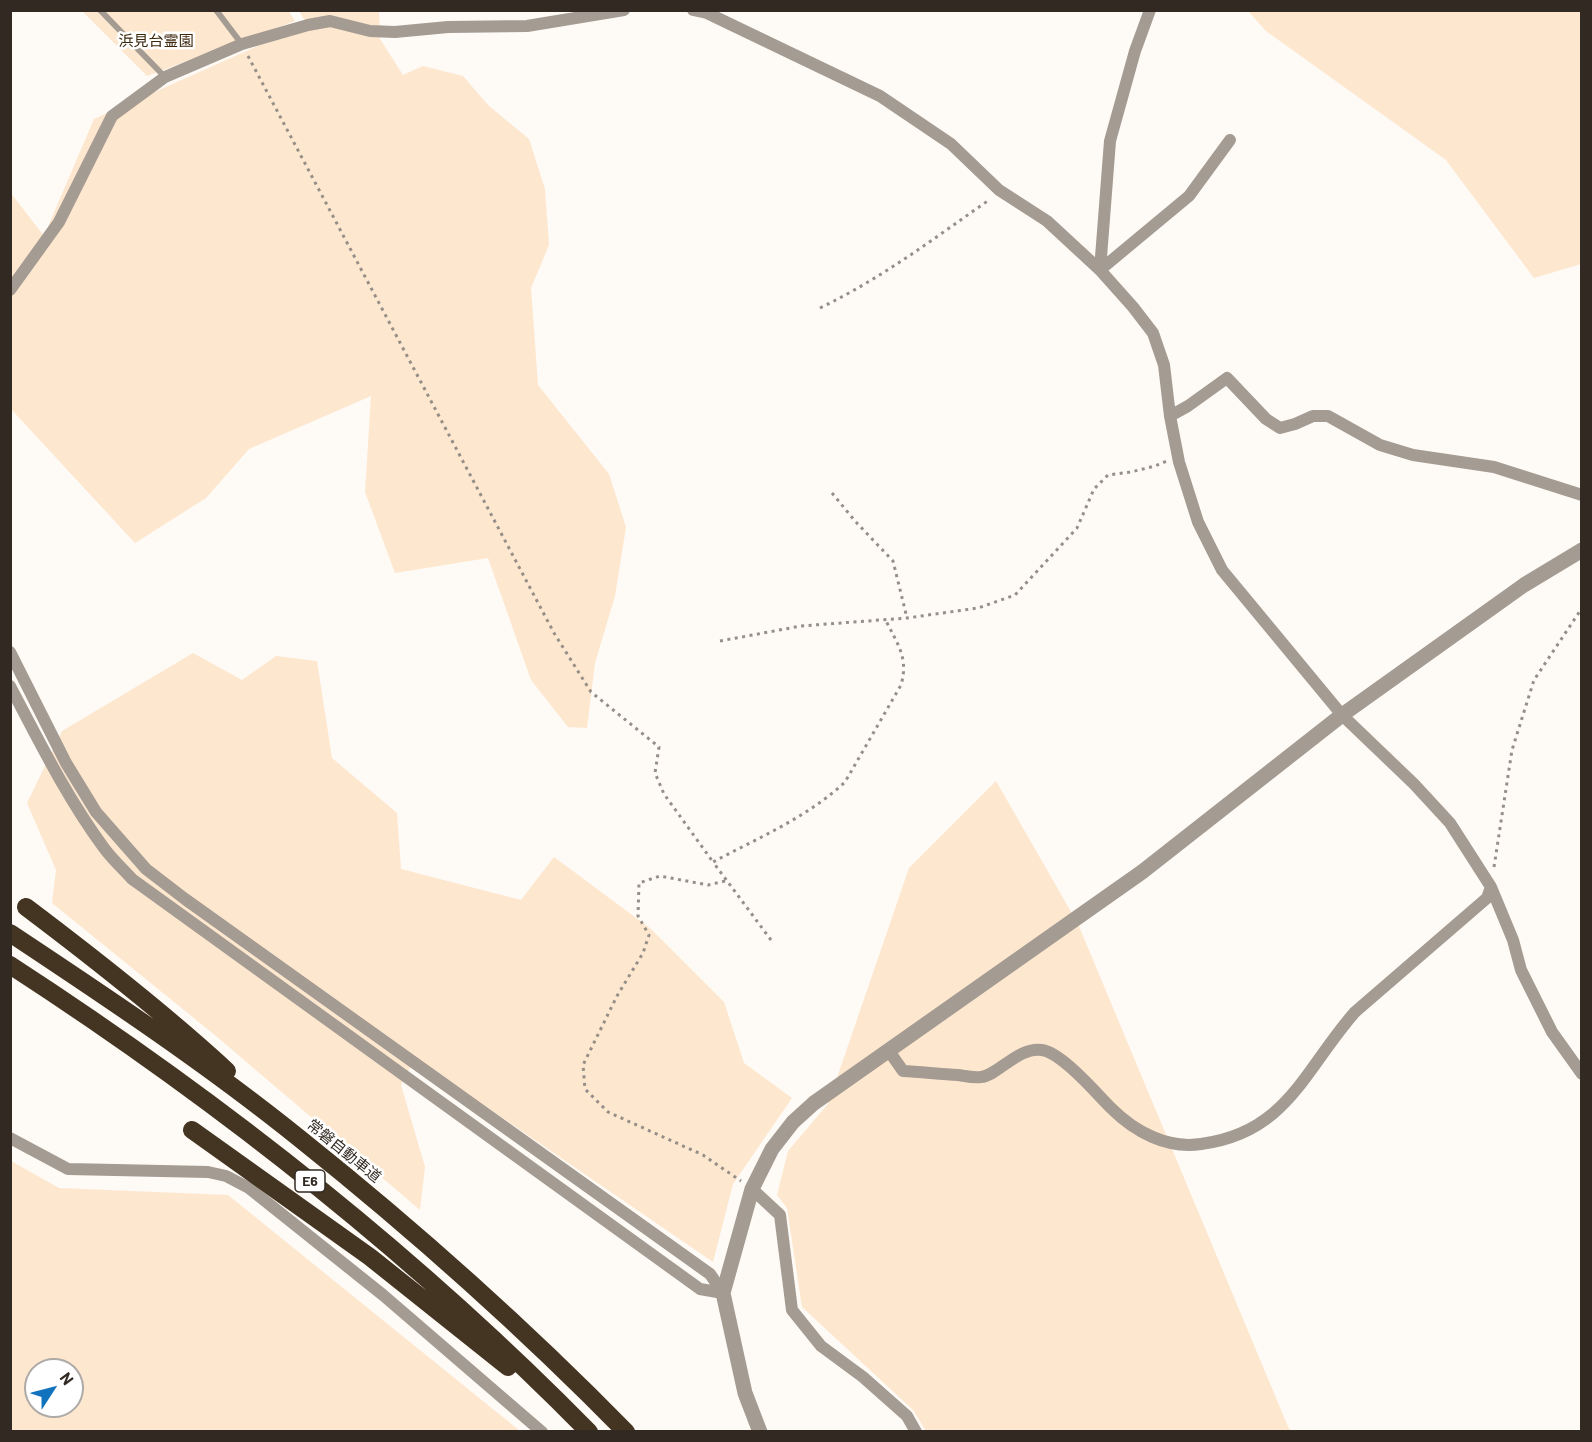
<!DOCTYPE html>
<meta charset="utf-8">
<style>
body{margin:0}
#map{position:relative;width:1592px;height:1442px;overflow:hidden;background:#fefaf5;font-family:Barlow,sans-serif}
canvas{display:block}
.frame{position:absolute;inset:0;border:12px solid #322a22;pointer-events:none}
.north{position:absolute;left:24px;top:1358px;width:60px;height:60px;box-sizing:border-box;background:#fff;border:2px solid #adaaa7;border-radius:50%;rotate:54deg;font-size:16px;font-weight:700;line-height:24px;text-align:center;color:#322a22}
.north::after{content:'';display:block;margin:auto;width:21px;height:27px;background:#1172be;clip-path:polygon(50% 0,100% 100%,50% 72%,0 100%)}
</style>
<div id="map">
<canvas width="1592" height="1442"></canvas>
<div class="frame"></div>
<div class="north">N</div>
</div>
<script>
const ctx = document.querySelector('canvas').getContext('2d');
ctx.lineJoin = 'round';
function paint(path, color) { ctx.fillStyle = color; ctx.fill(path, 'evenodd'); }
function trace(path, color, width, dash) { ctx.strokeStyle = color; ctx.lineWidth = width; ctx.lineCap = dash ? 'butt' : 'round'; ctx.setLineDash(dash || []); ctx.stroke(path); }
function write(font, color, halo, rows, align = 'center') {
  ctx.font = font + ' Barlow,"Noto Sans JP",sans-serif'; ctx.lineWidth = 5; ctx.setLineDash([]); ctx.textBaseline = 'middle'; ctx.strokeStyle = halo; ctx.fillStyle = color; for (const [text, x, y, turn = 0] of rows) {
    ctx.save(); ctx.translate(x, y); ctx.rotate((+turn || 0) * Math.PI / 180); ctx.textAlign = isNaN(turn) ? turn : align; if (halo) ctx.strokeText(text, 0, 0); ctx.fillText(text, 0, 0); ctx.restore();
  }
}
paint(new Path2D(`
 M288,10L295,21L147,76L82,11Z
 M299,11H379L380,39L403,75L423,66L463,76L489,106L529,139L545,189L549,245L531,288L538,385L609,474L626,527L615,596L595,663L587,728L568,727L531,680L488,558L395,573L365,492L371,396L249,449L206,498L135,543L11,409L10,192L44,236L94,119L307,24Z
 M1248,11H1581V264L1534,278L1446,160L1266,31Z
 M193,653L242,680L276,656L317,661L332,758L397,813L401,869L521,900L554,857L651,929L724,1002L744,1063L792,1098L733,1184L713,1262L415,1058L401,1085L425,1167L420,1210L216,1036L52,903L56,870L27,803L62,731Z
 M996,781L1078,924L1289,1429L1293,1431H926L913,1410L802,1307L787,1208L777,1195L788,1151L828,1104L909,868Z
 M11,1161L59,1188L228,1195L520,1431H11ZM36,1370H72V1406H36Z`), '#fee7cf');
trace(new Path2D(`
 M248,56L554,633L591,692L659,747L655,773L664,794L713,862
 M820,308C882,278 933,239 989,200
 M832,493L855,521L893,561L907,618
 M720,641L801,626L907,618L978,608L1015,595L1077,528L1094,489L1108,475L1131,472L1155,466L1167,461
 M1494,867L1512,750L1534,680L1582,608
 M725,881L708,885L660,876L639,883L638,916L649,935L643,953L617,996L583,1065L585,1089L608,1112L703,1155L741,1181
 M771,940L713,862C758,838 808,817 845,782L901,685C909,658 897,643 885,619`), '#958f88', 3, [3, 4.5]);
trace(new Path2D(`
 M100,10L165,77
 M216,10L241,43`), '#a49b92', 6);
trace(new Path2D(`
 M693,10L707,13L880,96L951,144L999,190L1047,221L1100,270L1133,307L1153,333L1164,365L1170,416L1179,462L1198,522L1222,570L1342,715L1414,784L1450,823L1491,887L1513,940L1521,970L1552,1032L1582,1074
 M1100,270L1110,141L1135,51L1150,10
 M1100,270L1189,196L1230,140
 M10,290L59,222L112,116L165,77L242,44L308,25L330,21L370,31L395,32L448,27L527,26L624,10
 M1170,416L1188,406L1227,378L1266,419L1280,428L1295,424L1313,416H1328L1380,445L1413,455L1494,467L1582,495
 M10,652L66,763L96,812L146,869L185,899L710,1274L723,1293
 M10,686C39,741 67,798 104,848C112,859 123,869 132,879L700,1289L723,1293
 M889,1051L903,1071C921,1072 940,1074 958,1075C965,1076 973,1078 981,1077C997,1076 1019,1046 1042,1050C1062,1053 1096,1093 1111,1108C1135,1132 1167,1149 1201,1144C1287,1133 1304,1070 1355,1012L1487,898L1491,887
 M10,1138L68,1169L208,1172L226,1176L249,1188L383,1295L542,1432
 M752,1189L780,1215L792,1310L821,1346L863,1377L907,1416L916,1432`), '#a49b92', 12);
trace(new Path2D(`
 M760,1432L745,1393L723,1293L752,1189L772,1149L793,1122L814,1103L1142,872L1342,715L1524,585L1582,550`), '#a49b92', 15);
trace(new Path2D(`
 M26,907C95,959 163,1012 227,1071
 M10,933C108,998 207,1064 299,1138C413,1229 523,1327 626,1432
 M10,965C218,1100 415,1255 589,1432
 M192,1130L370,1257L508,1367`), '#443422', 18);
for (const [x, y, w] of [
 [310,1181,30]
]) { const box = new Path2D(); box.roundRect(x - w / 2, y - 11, w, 22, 4.5); ctx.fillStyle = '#fff'; ctx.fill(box); trace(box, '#322a22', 1.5); }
write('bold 14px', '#322a22', null, [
 ["E6",310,1181]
]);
write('15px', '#3c270c', '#fff', [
 ["浜見台霊園",156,41]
]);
write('15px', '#322a22', '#fff', [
 ["常磐自動車道",344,1151,39]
]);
</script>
